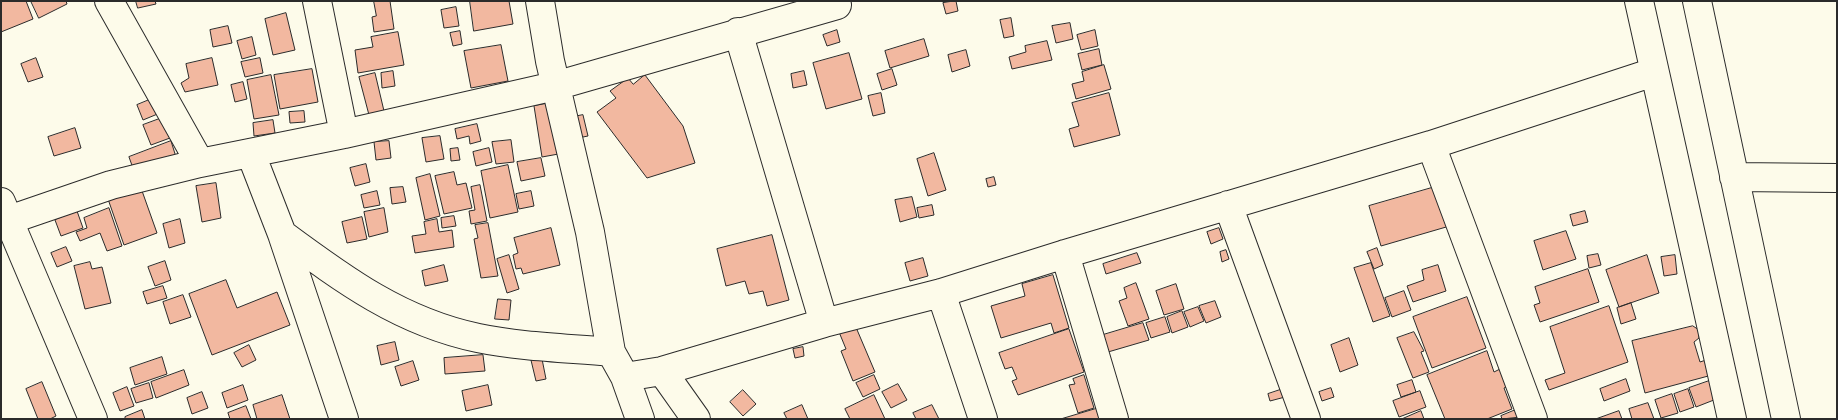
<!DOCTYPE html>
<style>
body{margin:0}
#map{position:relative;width:1838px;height:420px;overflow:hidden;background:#fdfbea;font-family:"Titillium Web",sans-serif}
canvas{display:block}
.frame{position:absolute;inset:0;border:2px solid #2b2b2b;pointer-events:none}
</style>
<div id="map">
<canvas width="1838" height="420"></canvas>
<div class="frame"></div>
</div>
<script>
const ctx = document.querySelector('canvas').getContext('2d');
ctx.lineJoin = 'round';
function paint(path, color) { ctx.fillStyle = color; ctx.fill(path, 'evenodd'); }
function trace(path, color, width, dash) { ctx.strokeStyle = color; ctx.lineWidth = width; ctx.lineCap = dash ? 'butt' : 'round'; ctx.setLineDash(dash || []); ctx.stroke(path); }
const building = new Path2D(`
 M1,1H26L33,19L1,32Z
 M31,1H66L67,4L39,18Z
 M136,1H155L156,4L138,8Z
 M374,1H390L394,29L374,32L372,17L376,16Z
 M470,1H509L513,24L474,31Z
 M956,1L958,11L946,14L943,3Z
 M456,7L459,26L444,28L441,10Z
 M286,13L295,50L273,55L265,19Z
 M1011,18L1014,36L1004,38L1000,20Z
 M1070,23L1073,39L1056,43L1052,26Z
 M228,26L232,43L213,47L210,30Z
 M837,30L840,42L827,46L823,35Z
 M1095,30L1098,46L1081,50L1077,35Z
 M460,31L462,44L453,46L450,33Z
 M398,32L404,65L358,73L355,50L373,47L371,37Z
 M252,37L256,55L242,59L237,41Z
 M924,39L929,56L890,68L885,51Z
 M1047,41L1052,60L1012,69L1009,57L1026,52L1025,46Z
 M501,45L508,81L471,88L464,51Z
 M1099,49L1102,65L1082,70L1078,54Z
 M966,50L970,66L952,72L948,55Z
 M849,53L862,99L826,109L813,63Z
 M36,58L43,77L28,82L21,64Z
 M212,58L218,85L185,92L181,83L189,78L186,64Z
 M260,58L263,73L245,77L241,62Z
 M1104,65L1111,89L1076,99L1072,84L1084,81L1082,72Z
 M312,69L318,102L280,109L274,75Z
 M892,69L897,85L882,90L877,74Z
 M393,71L395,86L382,88L381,73Z
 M804,71L807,85L793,88L791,74Z
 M375,73L384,111L369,115L359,77Z
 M271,75L279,115L254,119L247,80Z
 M645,75L683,126L695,163L647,178L597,112L616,98L610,91L628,78L633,84Z
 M243,82L247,99L235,102L231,85Z
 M881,93L885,113L873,116L868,96Z
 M1109,93L1120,135L1074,147L1069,129L1079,126L1072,103Z
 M154,98L160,113L143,120L137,105Z
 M556,102L564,153L542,157L534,106Z
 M304,111L305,122L290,123L289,112Z
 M583,115L588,136L578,138L573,117Z
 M162,118L170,138L151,145L143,125Z
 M273,120L275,133L254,136L253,123Z
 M477,124L481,141L470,144L469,136L457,139L455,129Z
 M75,128L81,148L54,156L48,137Z
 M440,136L444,159L426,162L422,138Z
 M511,140L514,162L496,164L492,142Z
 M171,141L176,157L134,171L129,157Z
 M389,141L391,158L376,160L374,142Z
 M458,148L460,160L451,161L450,149Z
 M489,148L492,162L476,166L473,152Z
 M934,153L946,190L928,196L917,159Z
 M541,158L545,176L521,181L517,162Z
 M366,164L370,182L355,186L350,168Z
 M508,165L518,212L490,218L481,171Z
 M454,172L457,185L466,183L472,208L444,214L435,176Z
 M430,174L440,216L425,220L416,178Z
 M994,177L996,185L988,187L986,179Z
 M216,183L221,218L202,222L196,186Z
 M480,185L487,221L471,224L469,211L475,210L471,187Z
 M1442,185L1453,225L1381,246L1369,206Z
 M403,187L406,202L392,204L390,188Z
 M141,188L157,233L124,245L108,199Z
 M377,191L380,205L364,208L361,195Z
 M531,191L534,206L519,209L516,194Z
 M912,197L917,217L900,222L895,200Z
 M932,205L934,215L919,218L917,208Z
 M109,208L122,246L107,251L100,233L80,241L76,232L87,228L84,218Z
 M384,208L388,232L369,237L364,212Z
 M77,211L83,228L61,236L55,220Z
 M1585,211L1588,222L1573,226L1570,215Z
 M454,216L456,226L442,228L441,218Z
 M362,217L367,239L347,243L342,222Z
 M180,219L185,243L169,248L163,224Z
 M437,219L439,232L452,230L454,247L415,253L412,236L426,234L424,222Z
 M488,223L498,276L481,278L474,239L478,238L475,225Z
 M551,228L560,265L523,274L521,268L516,269L513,255L518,253L514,238Z
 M1219,228L1223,239L1211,244L1207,232Z
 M1566,231L1576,259L1543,270L1534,241Z
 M772,235L789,300L767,306L763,291L749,294L745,281L726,286L717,249Z
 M66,247L72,261L57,267L51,253Z
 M1377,248L1383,265L1374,269L1367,252Z
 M1226,250L1229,259L1222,262L1220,252Z
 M1137,253L1141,263L1106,274L1103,264Z
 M1598,254L1601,265L1589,268L1587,256Z
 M509,255L519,289L507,293L497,259Z
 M1647,255L1659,293L1619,307L1606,270Z
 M1675,255L1677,274L1664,276L1661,257Z
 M923,258L928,276L910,281L905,263Z
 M165,261L171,280L155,286L148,267Z
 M90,262L92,269L102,267L111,303L85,309L74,266Z
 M1371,263L1390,316L1373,322L1354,268Z
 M444,265L448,281L425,286L422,271Z
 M1438,265L1446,291L1413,302L1407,286L1424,280L1422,270Z
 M1588,269L1599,302L1540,322L1534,305L1540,303L1535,287Z
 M1053,275L1069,328L1054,333L1051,323L1001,338L991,306L1025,296L1022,284Z
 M226,280L237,308L277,292L290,325L212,355L189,294Z
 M1136,283L1149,319L1128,326L1119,301L1127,298L1124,288Z
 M1176,284L1184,309L1164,315L1156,291Z
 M163,286L167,298L147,304L143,292Z
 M1404,291L1411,310L1392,317L1385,298Z
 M183,295L191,317L170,324L163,302Z
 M1467,297L1486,348L1432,368L1413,317Z
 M498,299L511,300L509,320L495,319Z
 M1215,301L1221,317L1206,323L1199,306Z
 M1631,303L1636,319L1621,324L1617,308Z
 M1609,306L1628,362L1549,390L1545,380L1565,373L1550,327Z
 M1198,307L1204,321L1190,327L1184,312Z
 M1182,311L1188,327L1172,333L1167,317Z
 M1165,317L1170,332L1151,338L1146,323Z
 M1143,323L1149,340L1108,352L1103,335Z
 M855,325L875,372L853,381L841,351L846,349L839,332Z
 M1693,326L1699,330V338L1694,342L1700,362L1706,360L1712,375L1645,393L1632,341Z
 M1069,329L1084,372L1018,395L1012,381L1017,379L1012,367L1005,369L999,353Z
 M1414,332L1424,351L1421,352L1429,372L1413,378L1397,338Z
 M1349,338L1358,365L1340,372L1331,345Z
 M395,342L399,360L381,365L377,346Z
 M249,345L256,360L242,367L234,353Z
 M803,347L804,356L795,358L793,349Z
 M1487,351L1494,372L1504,367L1511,385L1504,388L1512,409L1487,419H1445L1427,375Z
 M541,354L546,379L536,381L530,356Z
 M483,355L485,371L445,374L444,358Z
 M162,357L167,374L135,385L130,368Z
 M413,361L419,380L401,386L395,367Z
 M184,370L189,385L156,398L151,382Z
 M874,375L880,389L863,397L856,383Z
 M1084,375L1094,408L1078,413L1069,385L1075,384L1073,379Z
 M1626,379L1630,391L1604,401L1600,389Z
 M1412,380L1416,392L1401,397L1397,385Z
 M1712,380L1719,398L1696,407L1689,388Z
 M42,382L56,416L50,419H38L26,389Z
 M149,383L153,398L136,403L131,389Z
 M898,384L907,400L891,408L882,392Z
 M243,385L248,400L227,408L222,393Z
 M488,385L492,405L466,411L462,391Z
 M127,387L134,406L120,411L113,393Z
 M1331,388L1334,397L1322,401L1319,392Z
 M1283,389L1285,397L1270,401L1268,394Z
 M1688,389L1694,407L1680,412L1674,394Z
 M743,390L756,404L743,416L730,402Z
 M1420,391L1426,407L1399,417L1393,401Z
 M202,392L208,408L192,414L187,398Z
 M1672,394L1678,413L1661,418L1655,400Z
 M282,395L290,419H257L253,405Z
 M874,395L885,419H850L845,409Z
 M1648,403L1654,419H1632L1629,409Z
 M802,405L808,419H787L784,413Z
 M932,405L939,419H916L913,413Z
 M246,406L251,419H230L228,413Z
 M1099,408L1102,419H1061Z
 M1518,409L1521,417L1502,419L1501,416Z
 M142,410L145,419H125V417Z
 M1421,411L1424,419H1402Z
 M1619,411L1622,419H1596Z`);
paint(building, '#f2b8a0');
trace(building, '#2b2b2b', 1);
const minor = new Path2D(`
 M109,1L200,163L344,134L555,86L837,5
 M317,1L344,134
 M540,1L550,61L590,232L611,352L625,377L640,419
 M1639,1L1732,419
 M1697,1L1786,419
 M738,32L824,323
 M1431,145L1533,419
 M251,154L282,234L344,419
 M1734,177L1837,178
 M1,202L93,419
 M1228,205L1306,419
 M9,220L111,185L200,163
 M282,234C344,280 401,322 478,338C521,347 567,348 611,352
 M1065,254L1114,419
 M941,293L983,419
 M662,371L696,419
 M625,377L662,371L824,323L941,293L1065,254L1431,145L1654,72`);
trace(minor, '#2b2b2b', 30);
trace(minor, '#fdfbea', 28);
</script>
